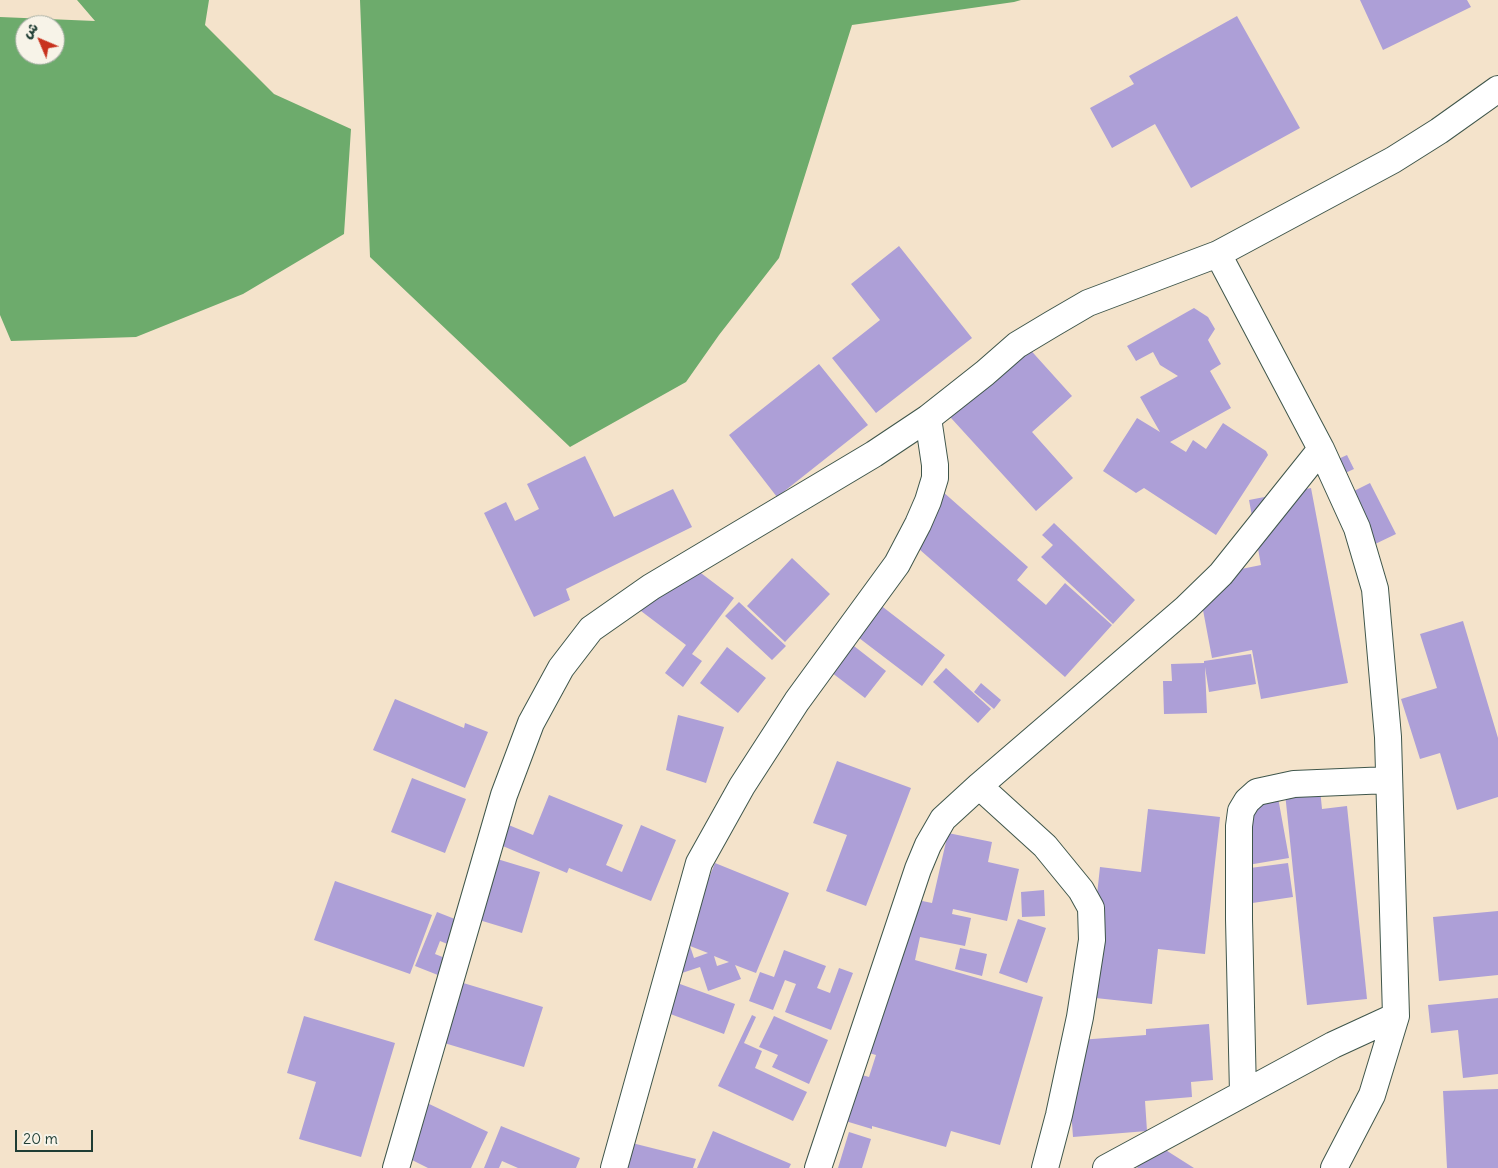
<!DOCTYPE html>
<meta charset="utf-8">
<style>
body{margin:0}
#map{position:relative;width:1498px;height:1168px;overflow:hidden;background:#f4e3cb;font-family:Delius,"Playpen Sans Arabic",sans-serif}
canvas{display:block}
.north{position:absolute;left:15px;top:15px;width:50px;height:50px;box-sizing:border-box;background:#f7f3e8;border:1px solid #a1aaa0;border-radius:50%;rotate:315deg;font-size:14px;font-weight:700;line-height:20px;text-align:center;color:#1f3d34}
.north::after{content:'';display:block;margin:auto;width:18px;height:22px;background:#c8321e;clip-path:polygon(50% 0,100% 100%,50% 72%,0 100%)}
.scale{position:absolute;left:15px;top:1130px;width:78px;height:22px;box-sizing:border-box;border:2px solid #1f3d34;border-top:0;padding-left:6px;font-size:15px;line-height:18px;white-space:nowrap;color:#1f3d34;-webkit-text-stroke:4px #f7f3e8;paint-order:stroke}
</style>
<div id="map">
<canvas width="1498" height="1168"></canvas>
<div class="north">ش</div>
<div class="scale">20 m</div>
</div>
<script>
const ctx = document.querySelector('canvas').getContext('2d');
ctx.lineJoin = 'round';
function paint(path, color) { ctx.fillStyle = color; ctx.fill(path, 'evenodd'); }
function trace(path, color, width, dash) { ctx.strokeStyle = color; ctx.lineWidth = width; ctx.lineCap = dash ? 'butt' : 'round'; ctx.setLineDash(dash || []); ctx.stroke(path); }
paint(new Path2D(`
 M77,0H209L205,25L274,94L351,129L344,234L243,294L136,337L11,341L0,315V17L95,21ZM25,25H55V55H25Z
 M360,0H1021L1014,2L852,25L779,258L719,335L686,382L570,447L370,257Z`), '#6dab6c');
paint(new Path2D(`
 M1360,0H1467L1471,7L1383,50Z
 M1237,16L1300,128L1191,188L1155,124L1112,148L1090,108L1134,84L1129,76Z
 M899,246L972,338L876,413L832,358L880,320L851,284Z
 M1194,308L1208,317L1215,329L1208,340L1221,364L1210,371L1231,408L1170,442L1186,452L1193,440L1206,449L1223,423L1266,451L1268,455L1216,535L1144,488L1136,493L1103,471L1137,418L1160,432L1140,397L1178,376L1160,365L1153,352L1136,361L1127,346Z
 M1026,345L1072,396L1032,432L1073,478L1036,511L941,407Z
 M819,364L868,425L777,497L729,435Z
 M1347,455L1354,469L1343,474L1336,460Z
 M585,456L614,517L673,489L692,527L566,589L570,600L534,617L484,513L506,502L515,521L545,506L539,509L527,484Z
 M1370,483L1396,534L1371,546L1346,495Z
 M1311,488L1348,683L1261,699L1252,650L1212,658L1197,578L1261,565L1249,500Z
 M942,491L1028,567L1017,580L1046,605L1065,583L1112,625L1065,677L903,535Z
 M1054,523L1135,600L1113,624L1041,557L1053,545L1042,535Z
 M681,558L734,598L692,654L702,661L683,687L665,673L686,645L641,611Z
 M792,558L830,594L785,642L747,606Z
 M866,594L945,655L922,686L842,625Z
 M739,602L786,646L772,660L725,616Z
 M1463,621L1498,738V797L1457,810L1440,753L1420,759L1401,699L1437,688L1420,634Z
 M845,639L886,671L865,698L823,666Z
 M727,647L766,678L738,713L700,683Z
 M1251,654L1256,684L1209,692L1205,667L1207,713L1164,714L1163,681H1172L1171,664L1204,663V661Z
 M946,668L991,709L978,723L933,682Z
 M981,683L1001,700L994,709L974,692Z
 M395,699L464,728L465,723L488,732L465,788L373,750Z
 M678,715L724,727L706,783L666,770Z
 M837,761L911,788L866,906L826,891L847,835L813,823Z
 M412,778L466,799L445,853L391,832Z
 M1320,789L1322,809L1347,806L1367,999L1307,1005L1285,793Z
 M1277,792L1289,858L1242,866L1232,800Z
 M549,795L623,825L606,865L622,872L641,825L676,840L651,901L569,868L567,873L486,839L494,819L533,835Z
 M1148,809L1220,817L1205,954L1158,949L1152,1004L1086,997L1100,867L1141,872Z
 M948,833L992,842L988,862L1019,869L1007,921L953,909L952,914L971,918L965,946L920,937L915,960L1043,997L1000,1145L951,1131L946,1147L872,1126V1129L842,1120L855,1073L869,1077L876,1055L855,1049L908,898L932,903Z
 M484,855L540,872L522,933L466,916Z
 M715,863L789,893L756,973L735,965L741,979L708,991L700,967L682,973L678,961L693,917ZM690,946L708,953L694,958ZM714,956L729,962L717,966Z
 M1288,863L1293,897L1239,905L1235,870Z
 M335,881L432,915L410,974L314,940Z
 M1044,890L1045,916L1022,917L1021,892Z
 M1498,911V975L1439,981L1433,917Z
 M437,912L465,923L455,947L440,941L435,954L455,962L448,979L415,966Z
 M1018,919L1046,928L1027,983L999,973Z
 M960,948L987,954L982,976L955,969Z
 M784,950L826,966L817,988L830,993L839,968L853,973L831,1030L785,1012L796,984L785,980L773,1010L749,1001L760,972L774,977Z
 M450,979L543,1007L524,1067L431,1039Z
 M669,980L735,1004L724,1034L657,1009Z
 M1498,998V1074L1463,1078L1458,1030L1431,1033L1428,1005Z
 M752,1015L756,1017L744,1043L762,1051L755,1068L807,1092L793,1121L718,1086Z
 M304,1016L395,1043L361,1157L299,1139L316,1082L287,1073Z
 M774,1016L828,1040L809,1084L772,1067L778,1055L759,1047Z
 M1209,1024L1213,1080L1191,1082L1192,1097L1145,1101L1147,1131L1073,1137L1066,1041L1146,1035V1029Z
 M1498,1089V1168H1447L1443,1091Z
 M425,1102L488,1132L471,1168H428L400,1154Z
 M501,1126L580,1158L576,1168H518L502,1161L499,1168H484Z
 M713,1131L791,1164L789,1168H697Z
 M849,1132L871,1139L862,1168H838Z
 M620,1140L696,1159L693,1168H617Z
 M1153,1142L1194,1168H1137Z`), '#ad9fd7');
const street = new Path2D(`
 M1321,449L1357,528L1375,589L1388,737L1396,1016L1372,1095L1334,1168
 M979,786L1045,846L1081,890L1091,908L1092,940L1080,1017L1059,1115L1045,1168
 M1243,1093L1239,919V826L1241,811L1247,801L1257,792L1294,784L1389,780
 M396,1168L504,795L531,723L561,668L591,629L651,587L874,454L928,418L985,373L1017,345L1052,324L1088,303L1218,254L1393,160L1439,131L1498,89
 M614,1168L699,863L742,786L797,701L897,564L918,524L928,501L935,478V465L928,418
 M818,1168L918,869L928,845L943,819L979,786L1186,608L1221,574L1321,449L1218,254
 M1106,1168L1333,1045L1396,1016`);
trace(street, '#3f564b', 28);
trace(street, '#fff', 26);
</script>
